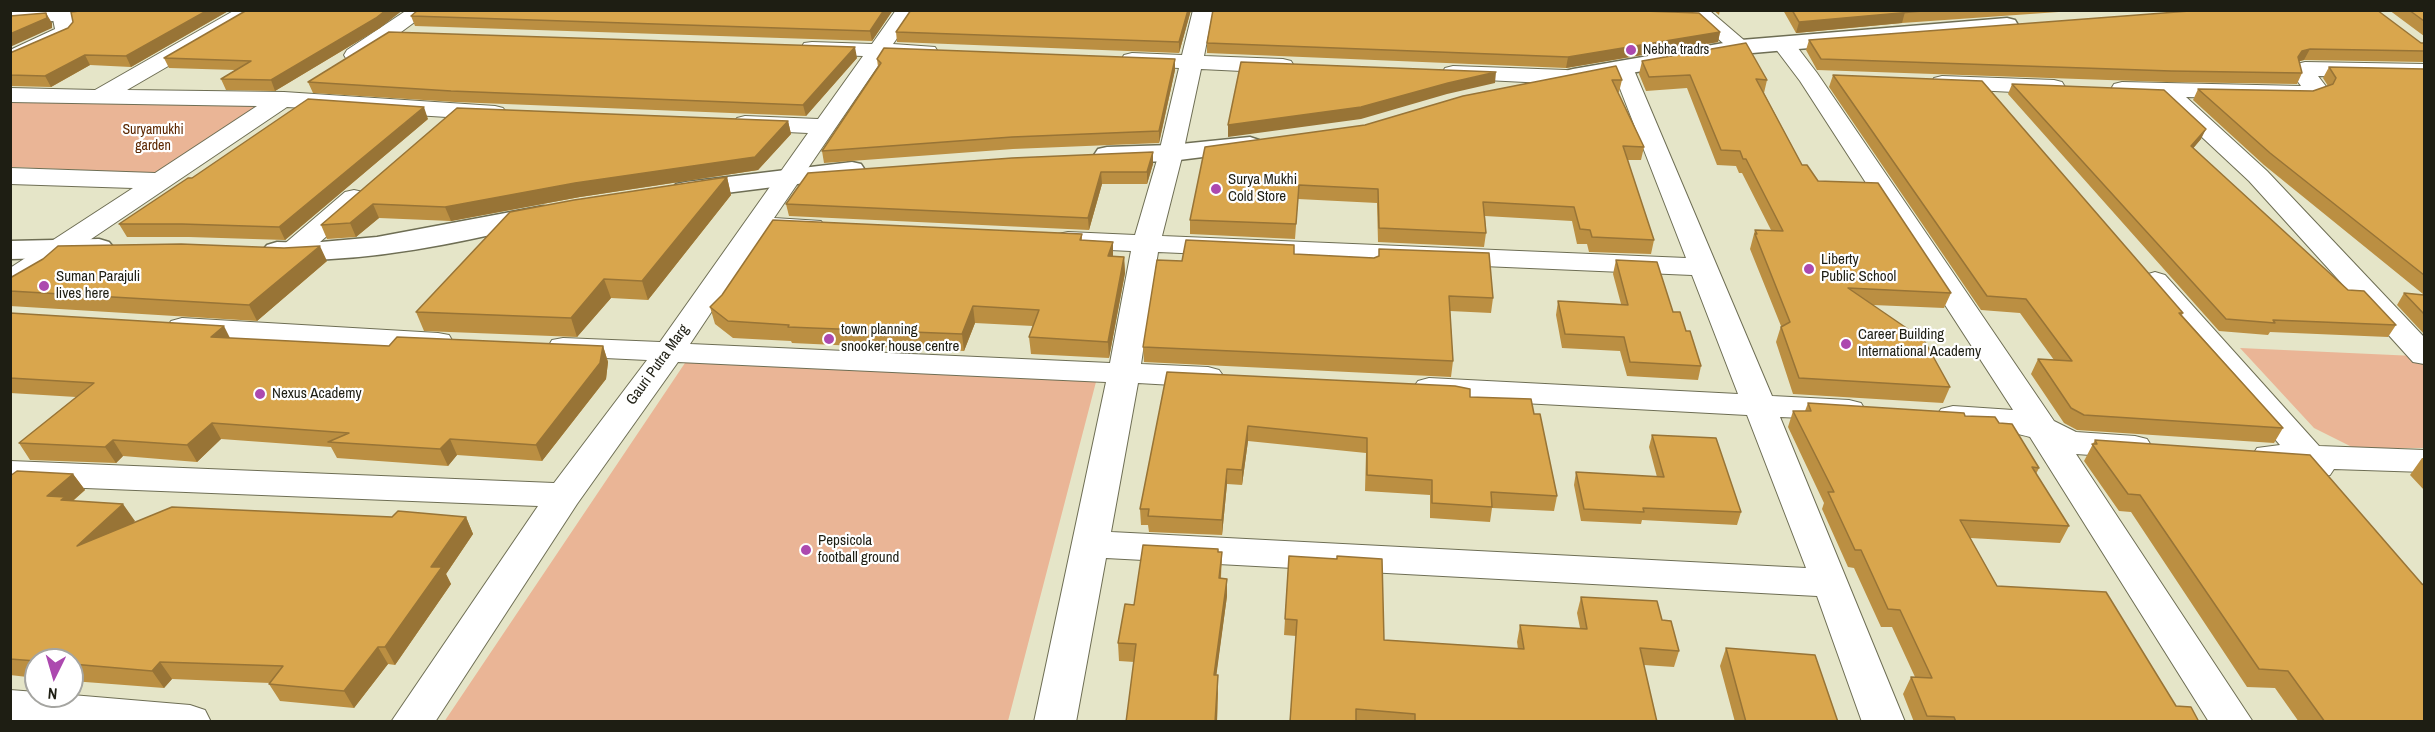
<!DOCTYPE html>
<style>
body{margin:0}
#map{position:relative;width:2435px;height:732px;overflow:hidden;background:#e5e5c8;font-family:"Archivo Narrow",sans-serif}
canvas{display:block}
.frame{position:absolute;inset:0;border:12px solid #1e1e13;pointer-events:none}
.north{position:absolute;left:24px;top:648px;width:60px;height:60px;box-sizing:border-box;background:#fff;border:2px solid #a5a5a1;border-radius:50%;rotate:185deg;font-size:16px;font-weight:700;line-height:24px;text-align:center;color:#1e1e13}
.north::after{content:'';display:block;margin:auto;width:21px;height:27px;background:#ac49af;clip-path:polygon(50% 0,100% 100%,50% 72%,0 100%)}
</style>
<div id="map">
<canvas width="2435" height="732"></canvas>
<div class="frame"></div>
<div class="north">N</div>
</div>
<script>
const ctx = document.querySelector('canvas').getContext('2d');
ctx.lineJoin = 'round';
function paint(path, color) { ctx.fillStyle = color; ctx.fill(path, 'evenodd'); }
function trace(path, color, width, dash) { ctx.strokeStyle = color; ctx.lineWidth = width; ctx.lineCap = dash ? 'butt' : 'round'; ctx.setLineDash(dash || []); ctx.stroke(path); }
function write(font, color, halo, rows, align = 'center') {
  ctx.font = font + ' "Archivo Narrow",sans-serif'; ctx.lineWidth = 4.5; ctx.setLineDash([]); ctx.textBaseline = 'middle'; ctx.strokeStyle = halo; ctx.fillStyle = color; for (const [text, x, y, turn = 0] of rows) {
    ctx.save(); ctx.translate(x, y); ctx.rotate((+turn || 0) * Math.PI / 180); ctx.textAlign = isNaN(turn) ? turn : align; if (halo) ctx.strokeText(text, 0, 0); ctx.fillText(text, 0, 0); ctx.restore();
  }
}
paint(new Path2D(`
 M11,99L251,106L260,111L157,173L11,167Z
 M2240,348L2415,356L2424,366V448H2354L2314,428Z
 M689,357L1097,378L1008,721L444,722Z`), '#eab596');
const street = new Path2D(`
 M54,10H75L72,14L76,32L73,36L10,65V50L55,29L52,14Z
 M235,10H261L258,14L127,90L284,92L495,106L503,108L507,113L503,118L495,120L287,107L20,287L10,290V268L133,188L10,184V168L155,173L257,106L10,102V88L95,90Z
 M407,10H431L363,60L355,62L347,60L344,55L347,50Z
 M896,10H917L893,44L935,47L938,52L935,57L927,58L884,57L774,218L821,221L825,227L821,233L811,235L764,233L690,344L1110,363L1131,251L1068,248L1058,246L1054,240L1058,234L1068,232L1135,235L1159,153L1179,68L1124,65L1121,60L1124,55L1132,53L1182,55L1193,10H1213L1204,56L1283,59L1291,61L1294,66L1291,71L1283,73L1201,69L1183,153L1162,236L1686,258L1612,68L1615,63L1623,61L1631,63L1772,396L1849,400L1861,403L1865,410L1861,417L1849,420L1780,417L1905,722H1862L1817,596L1106,558L1076,722H1034L1106,382L678,362L577,504L435,722H391L538,506L10,485V461L554,483L647,360L563,356L552,354L548,347L552,340L563,338L660,342L808,133L745,130L737,128L733,123L737,118L745,116L818,119L863,56L812,54L804,53L801,48L804,43L812,42L872,44ZM1158,252L1692,275L1738,394L1429,378L1418,381L1413,388L1418,395L1429,398L1747,415L1806,568L1111,532L1138,383L1208,387L1219,384L1224,377L1219,370L1208,367L1141,364Z
 M1650,10L1710,11L1752,47L1749,52L1741,53L1733,52L1698,21L1651,17L1648,13Z
 M1783,38L1791,39L1817,73L2054,421L2076,432L2135,436L2147,439L2152,447L2147,455L2135,458L2076,454L2253,722H2209L2030,437C2001,428 1970,431 1941,423L1936,416L1941,409L1953,406L2013,410L1800,81L1772,44L1775,39Z
 M2305,62L2424,64V78L2318,76L2328,89L2325,94L2307,100L2186,97L2267,171L2424,337V364L2413,362L2249,181L2159,97L2114,94L2111,89L2114,84L2122,82L2301,86L2296,79L2294,69L2297,64Z
 M1453,66L1566,70L1574,72L1577,77L1574,82L1566,84L1445,78L1442,73L1445,68Z
 M1942,76L2054,80L2062,82L2065,87L2062,92L2054,94L1934,88L1931,83L1934,78Z
 M354,190L363,192L367,198L363,204L302,258L292,260L282,258L278,252L282,246L345,192Z
 M2155,272L2165,275L2319,446L2424,450V472L2334,469L2330,475C2317,479 2309,479 2300,468L2269,467L2257,464L2252,456L2257,448L2280,445L2145,287L2141,281L2145,275Z
 M182,318L438,333L449,335L453,342L449,349L438,351L182,336L171,333L167,327L171,321Z
 M10,690L36,692V696L72,695L190,705L205,710L211,722H10Z`);
const secondary = new Path2D(`
 M135,10L133,15L125,16L10,24V12Z
 M2007,18L2015,20L2018,25L2015,30L1741,54L1573,83L1565,81L1561,76L1565,71L1573,69L1741,40Z
 M1250,137L1259,140L1263,145L1259,150L1171,161L1107,163L1098,161L1094,155L1098,149L1107,147L1171,145Z
 M852,162L861,164L865,170L861,176L686,198L676,196L672,190L676,184L686,182Z
 M543,206L553,208L557,214L553,220C481,238 405,255 331,259C310,260 287,262 267,257L262,251L267,245L277,242L310,243L377,237Z
 M99,239L109,242L114,248L109,254L99,257L10,259V241Z`);
trace(street, '#6e6e54', 2);
trace(secondary, '#6e6e54', 3);
paint(street, '#fff');
paint(secondary, '#fff');
paint(new Path2D(`
 M88,10H230L131,67L90,65L51,87L10,86V53L68,28Z
 M893,10L872,41L415,26L411,16Z
 M911,10H1191L1179,53L897,42L896,32Z
 M1713,10H1720L1719,15Z
 M1783,10H2087L1902,23L1796,33Z
 M2389,10H2424V36Z
 M380,28L275,91L226,90L221,79L235,70L169,68L164,58Z
 M1720,32L1718,42L1566,68L1207,53V43Z
 M1809,40L2421,43H2424V62L2304,60L2299,61L2302,73L2297,84L2166,82L1817,70L1806,50Z
 M857,58L806,116L455,102L313,93L308,82Z
 M877,59H1175V70L1159,143L1013,149L824,163L822,151L878,67Z
 M1642,61L1767,80L1764,93L1802,165L1818,181L1951,293L1944,308L1873,305L1950,387L1943,403L1793,394L1776,342L1781,326L1750,249L1755,230H1771L1742,173H1739L1736,166L1717,165L1687,88L1646,91L1639,74Z
 M1616,66L1622,80L1619,92H1618L1644,147L1641,160H1627L1654,240L1651,254L1589,252L1587,244H1577L1572,221L1485,216L1486,233L1484,247L1378,242L1377,203L1298,199L1295,239L1190,234V220L1365,125Z
 M2329,67L2424,69V294H2423L2264,165L2193,100L2198,89L2313,91L2328,86L2323,78Z
 M1833,75L2183,313L2182,315L2283,428L2274,443L2077,430L2064,423L2031,374L2038,359L2054,360L2020,313L1981,310L1829,87Z
 M2012,84L2201,139L2193,148L2348,290L2396,325L2388,337L2270,332L2268,335L2219,331L2008,94Z
 M457,108L788,121L791,134L758,170L580,197L451,221L379,218L356,237L327,239L321,225Z
 M428,119L285,240L189,237H127L119,224L192,178Z
 M1153,152V164L1147,184H1102L1089,230L789,216L786,204Z
 M727,177L731,195L648,300L611,298L577,337L424,331L416,312Z
 M1082,234V240L1113,242V256L1124,257L1125,273L1109,358L1031,354L1029,337L1033,326L975,323L964,351L792,343L791,341L733,338L715,324L710,307Z
 M1379,249L1493,298L1491,313L1450,311L1453,361L1451,377L1144,362L1143,347L1182,261L1294,254L1374,258L1379,257Z
 M1616,260L1673,312L1686,331L1701,366L1698,380L1627,376L1620,351L1562,348L1556,315L1558,301L1621,304L1613,274Z
 M327,261L257,321L10,306V278Z
 M2404,293L2424,295V334L2397,305Z
 M10,313L230,338L389,346H603L608,362L606,379L542,461L457,455L448,466L337,458L331,447L221,439L197,462L123,456L116,463L30,460L19,443L76,397L10,393Z
 M1167,372L1470,397L1534,414L1557,496L1554,511L1492,508L1490,522L1430,518V495L1365,491L1366,453L1248,441L1242,485L1227,484L1222,535L1149,532L1148,525H1141L1140,509Z
 M1808,403L1965,416L1999,423L2039,468L2036,474L2069,526L2060,543L1970,538L1997,586L2199,722H1914L1903,694L1911,677H1915L1892,627H1881L1854,568L1848,567L1822,509L1824,503L1788,427L1793,411H1805Z
 M1652,435L1741,512L1737,525L1642,520L1641,524L1581,521L1574,485L1576,472L1657,477L1649,447Z
 M2095,440L2424,722H2299L2275,688L2247,687L2131,512L2119,511L2084,461Z
 M2422,458H2424V490L2410,475Z
 M73,474L85,490L73,501L135,521L131,524L392,517H466L473,534L446,574L451,584L395,665L388,664L354,708L280,701L269,684L270,683L172,679L164,688L72,681V660H36V678L10,675V476Z
 M1218,552H1222L1221,578L1227,579V596L1216,675L1218,693L1217,722H1126L1134,662L1119,661L1118,643L1134,605Z
 M1289,556L1384,640L1518,649L1517,642L1520,625L1580,628L1577,613L1581,597L1662,620L1679,651L1674,667L1644,665L1657,722H1290L1296,636L1284,635Z
 M1726,648L1838,722H1735L1720,666Z`), '#bb8f42');
paint(new Path2D(`
 M208,10H230L131,67L126,56Z
 M386,10H403L380,28L275,91L271,80Z
 M884,10H893L872,41L870,31Z
 M1188,10H1191L1179,53V42Z
 M1905,12L1902,23L1796,33L1799,22Z
 M46,13L52,23V28L10,47V34Z
 M1720,32L1718,42L1566,68L1568,57Z
 M855,47L857,58L806,116L803,105Z
 M2310,49L2304,60L2296,62L2298,57L2302,51Z
 M85,55L90,65L51,87L45,76Z
 M1175,59V70L1159,143V131Z
 M1496,72L1495,83L1447,94L1361,119L1228,137V125L1448,83Z
 M424,107L428,119L285,240L279,227Z
 M788,121L791,134L758,170L580,197L451,221L445,207Z
 M2206,129L2201,139L2186,157L2191,146Z
 M1153,152V164L1147,184V172Z
 M1101,172L1102,184L1089,230L1088,218Z
 M727,177L731,195L648,300L642,281Z
 M373,204L379,218L356,237L350,223Z
 M1113,242V258L1108,256Z
 M320,246L327,261L257,321L249,305Z
 M1124,257L1125,273L1109,358L1108,342Z
 M604,279L611,298L577,337L571,318Z
 M973,306L975,323L964,351L962,334Z
 M224,326L232,342L211,337Z
 M603,346L608,362L606,379L542,461L536,445Z
 M212,423L221,439L197,462L187,445Z
 M1248,426V441L1242,485V470Z
 M450,439L457,455L448,466L440,449Z
 M113,440L123,456L116,463L105,447Z
 M1227,469V484L1222,535V520Z
 M73,474L85,490L70,503L47,496Z
 M123,504L135,521L89,563L77,546Z
 M466,517L473,534L446,574L451,584L395,665L385,647L431,567Z
 M1222,552L1221,570L1219,596V578Z
 M1227,579V596L1214,693V675Z
 M378,647L388,664L354,708L344,691Z
 M160,662L172,679L164,688L152,671Z
 M1218,675L1217,722H1215Z`), '#987436');
const building = new Path2D(`
 M88,10H208L126,56L85,55L45,76L10,75V53L68,28L73,22L71,12Z
 M247,10H386L376,18L271,80L221,79L251,61L164,58Z
 M418,10H884L870,31L411,16Z
 M911,10H1188L1179,42L896,32Z
 M1213,10H1616L1699,13L1720,32L1568,57L1207,43Z
 M1792,10H1934L1799,22Z
 M2203,10H2377L2421,43H2424V51L2310,49L2302,51L2298,57L2302,73L2171,71L1821,59L1809,40Z
 M2409,10H2424V21Z
 M46,13L47,18L10,34V16Z
 M389,32L855,47L803,105L451,91L308,82Z
 M1746,43L1767,80L1756,79L1802,165H1807L1818,181L1878,183L1951,293L1848,288L1924,340L1950,387L1799,378L1781,327L1790,322L1755,234H1757L1755,230L1783,231L1746,159H1743L1740,151L1721,150L1690,75L1649,77L1642,61Z
 M884,48L1175,59L1159,131L1012,137L822,151L881,63L877,59Z
 M1241,62L1496,72L1448,83L1361,107L1228,125Z
 M1616,66L1622,80H1612L1644,147L1623,146L1654,240L1592,237L1590,230L1580,229L1574,207L1483,202L1486,233L1379,228L1378,189L1299,185L1296,224L1190,220L1205,147L1365,125L1463,96Z
 M2329,67L2424,69V275L2270,153L2198,89L2313,91L2333,84L2336,78Z
 M1833,75L1982,81L2183,313H2179L2283,428L2084,415L2071,408L2038,359L2072,361L2026,299L1987,296Z
 M2012,84L2164,90L2206,129L2191,146L2348,290L2364,291L2396,325L2273,320L2275,323L2226,319Z
 M308,99L424,107L279,227L182,224H119L188,178H192Z
 M457,108L788,121L755,157L575,183L445,207L373,204L350,223L321,225Z
 M1153,152L1147,172H1101L1088,218L786,204L808,173L1012,158Z
 M727,177L642,281L604,279L571,318L416,312L510,212L574,200Z
 M773,220L1082,234L1080,240L1113,242L1108,256L1124,257L1108,342L1029,337L1039,310L973,306L962,334L788,327L789,325L728,321L710,307L722,295Z
 M1186,240L1294,245V254L1374,258L1379,256V249L1489,253L1493,298L1449,296L1453,361L1143,347L1157,260L1182,261Z
 M181,244L284,248L320,246L249,305L10,291V278L43,259L58,246Z
 M1616,260L1657,262L1673,312H1680L1686,331H1690L1701,366L1630,362L1624,337L1565,334L1558,301L1628,305Z
 M2404,293L2424,295V314Z
 M10,313L224,326L211,337L389,346L397,337L603,346L600,363L536,445L450,439L440,449L328,442L349,433L212,423L187,445L113,440L105,447L19,443L94,383L10,378Z
 M1167,372L1455,386L1470,389V397L1531,399L1534,414H1540L1557,496L1491,492L1492,507L1432,503V480L1367,475V438L1248,426L1242,470L1227,469L1222,520L1148,516L1149,509H1140Z
 M1808,403L1964,413L1965,416L1995,417L1999,423L2012,424L2039,468L2032,467L2069,526L1960,520L1997,586L2106,592L2176,706L2191,707L2199,722H1956L1954,717L1927,716L1911,677L1932,678L1900,610L1888,609L1861,550H1855L1828,492H1834L1793,411H1811Z
 M1652,435L1716,438L1741,512L1643,508L1644,512L1584,509L1576,472L1664,477Z
 M2095,440L2310,455L2422,584L2424,585V722H2325L2288,671L2259,669L2140,495L2128,494L2092,444H2097Z
 M17,471L73,474L47,496L65,497L61,500L123,504L77,546L172,507L392,517L398,511L466,517L431,567H442L385,647H378L344,691L269,684L283,666L160,662L152,671L72,664V660H36V661L10,659V476Z
 M1143,545L1218,549V552H1222L1219,578L1227,579L1214,675H1218L1215,722H1126L1136,644L1118,643L1125,604L1134,605Z
 M1289,556L1337,559V556L1382,559L1384,640L1524,649L1520,625L1587,629L1581,597L1657,601L1662,620L1671,621L1679,651L1640,648L1657,722H1415V714L1356,709V722H1290L1297,620L1285,619Z
 M1726,648L1815,655L1838,722H1746Z`);
paint(building, '#d9a64d');
trace(building, '#987436', 1.5);
for (const [x, y, r, color] of [
 [1631,50,6,"#ac49af"],
 [1216,189,6,"#ac49af"],
 [1809,269,6,"#ac49af"],
 [44,286,6,"#ac49af"],
 [829,339,6,"#ac49af"],
 [1846,344,6,"#ac49af"],
 [260,394,6,"#ac49af"],
 [806,550,6,"#ac49af"]
]) { const dot = new Path2D(); dot.arc(x, y, r, 0, 2 * Math.PI); ctx.fillStyle = color; ctx.fill(dot); trace(dot, '#fff', 2); }
write('14px', '#1e1e13', '#fff', [
 ["Nebha tradrs",1643,50]
], 'left');
write('14px', '#5c2700', '#fff', [
 ["Suryamukhi",153,130],
 ["garden",153,146]
]);
write('15px', '#1e1e13', '#fff', [
 ["Surya Mukhi",1228,180],
 ["Cold Store",1228,197],
 ["Liberty",1821,260],
 ["Public School",1821,277],
 ["Suman Parajuli",56,277],
 ["lives here",56,294],
 ["town planning",841,330],
 ["snooker house centre",841,347],
 ["Career Building",1858,335],
 ["International Academy",1858,352],
 ["Nexus Academy",272,394],
 ["Pepsicola",818,541],
 ["football ground",818,558]
], 'left');
write('15px', '#1e1e13', '#fff', [
 ["Gauri Putra Marg",658,365,-54]
]);
</script>
